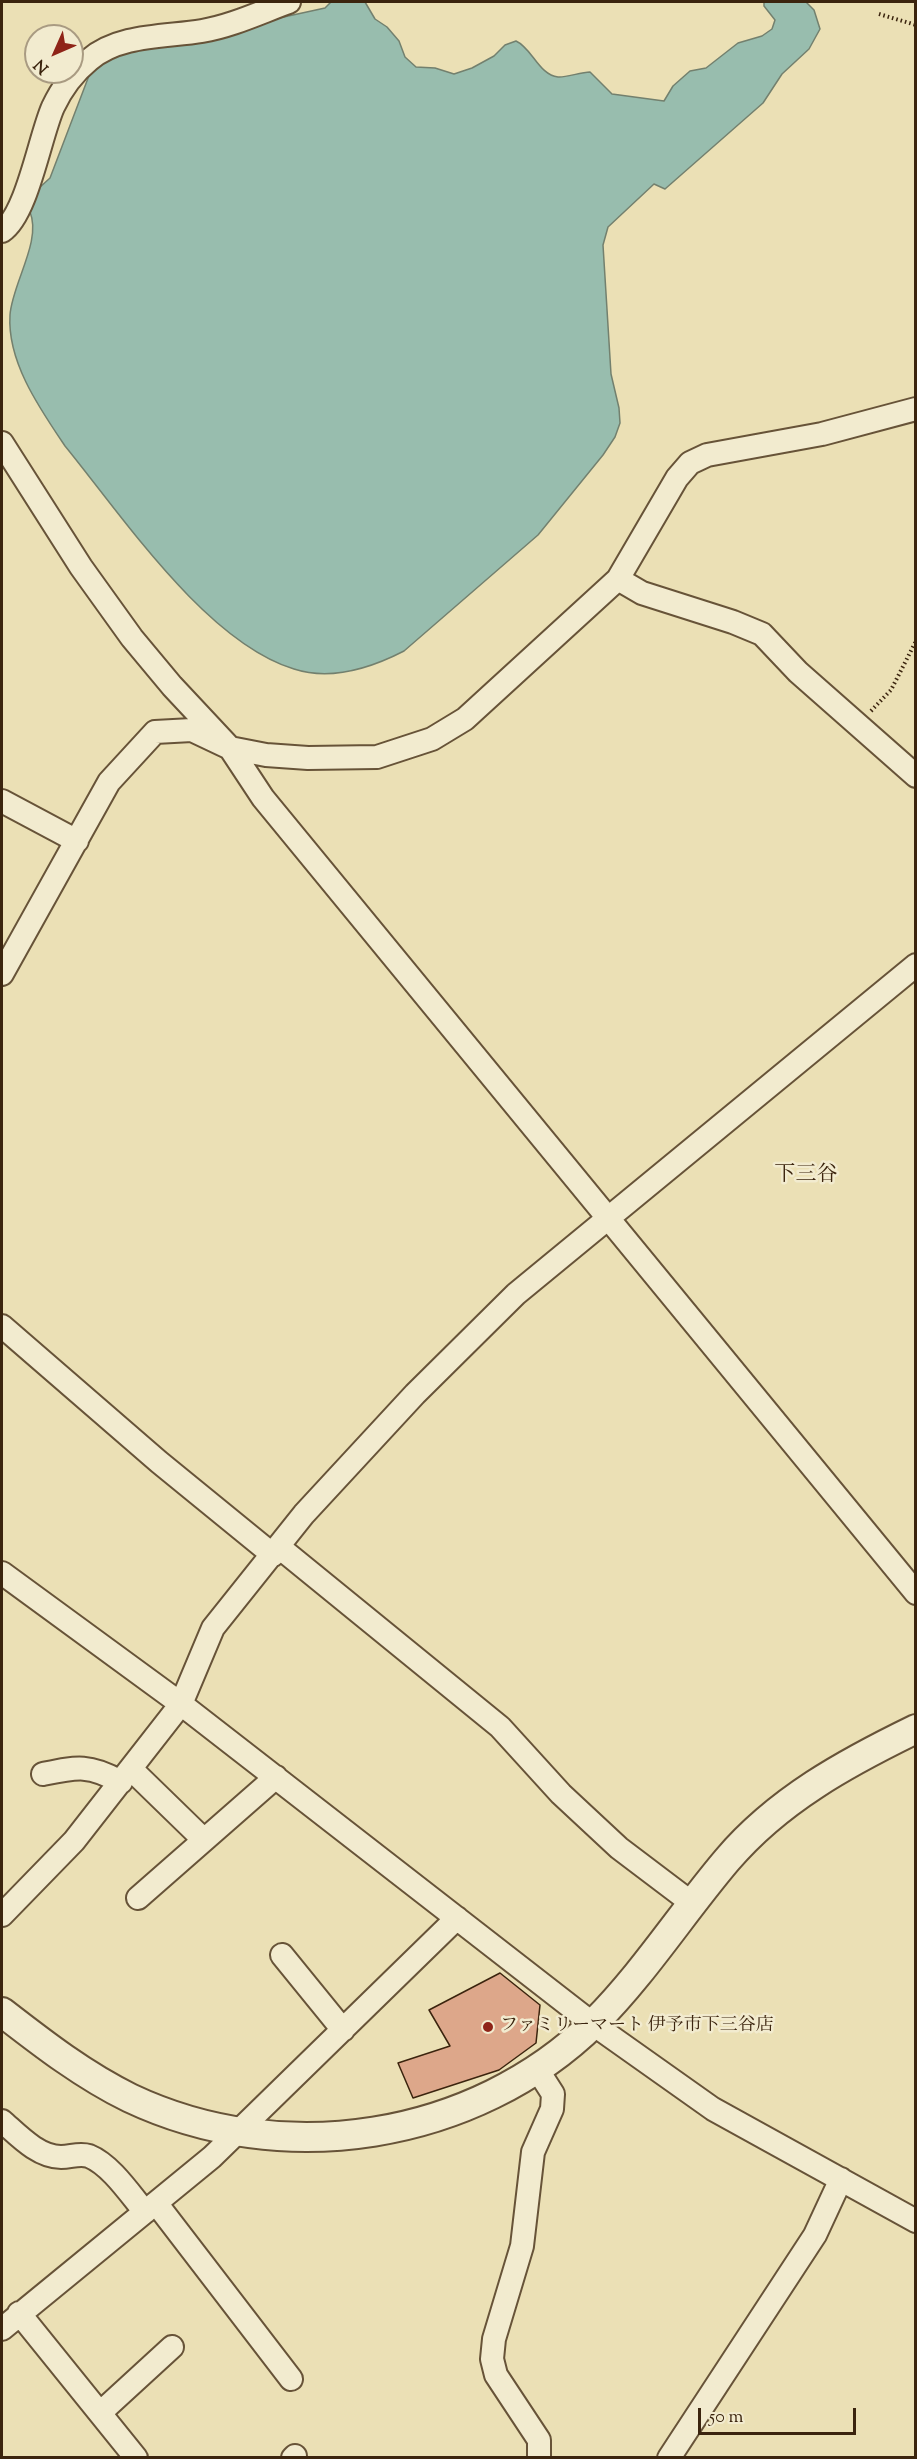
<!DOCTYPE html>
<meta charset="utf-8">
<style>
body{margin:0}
#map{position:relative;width:917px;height:2459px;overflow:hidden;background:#ebe0b5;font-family:"Sorts Mill Goudy",serif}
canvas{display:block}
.frame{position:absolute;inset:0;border:3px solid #3b240e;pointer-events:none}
.north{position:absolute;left:24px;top:24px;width:60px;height:60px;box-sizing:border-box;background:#f2ebcf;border:2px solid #a99b82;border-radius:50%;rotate:225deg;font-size:16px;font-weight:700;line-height:24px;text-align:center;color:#3b240e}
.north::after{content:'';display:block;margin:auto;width:21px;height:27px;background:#8f2418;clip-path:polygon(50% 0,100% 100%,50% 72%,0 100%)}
.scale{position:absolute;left:698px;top:2408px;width:158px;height:27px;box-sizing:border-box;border:3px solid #3b240e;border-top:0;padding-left:8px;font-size:18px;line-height:21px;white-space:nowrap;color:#3b240e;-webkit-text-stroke:4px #f2ebcf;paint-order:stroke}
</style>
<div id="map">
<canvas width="917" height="2459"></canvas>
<div class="frame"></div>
<div class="north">N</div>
<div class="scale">50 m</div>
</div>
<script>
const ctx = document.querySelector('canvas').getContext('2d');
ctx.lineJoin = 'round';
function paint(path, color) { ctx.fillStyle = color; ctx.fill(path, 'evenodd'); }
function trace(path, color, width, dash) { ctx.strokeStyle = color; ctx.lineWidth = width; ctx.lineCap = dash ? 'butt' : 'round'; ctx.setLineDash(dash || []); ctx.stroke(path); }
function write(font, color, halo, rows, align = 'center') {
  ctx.font = font + ' "Sorts Mill Goudy","Noto Serif JP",serif'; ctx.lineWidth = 5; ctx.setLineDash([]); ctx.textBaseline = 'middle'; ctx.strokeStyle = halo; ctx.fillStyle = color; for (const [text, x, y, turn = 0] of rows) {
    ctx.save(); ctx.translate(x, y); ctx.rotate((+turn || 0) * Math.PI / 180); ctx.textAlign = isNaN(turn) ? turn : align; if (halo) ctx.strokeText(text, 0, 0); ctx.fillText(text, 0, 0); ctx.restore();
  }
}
const water = new Path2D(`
 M331,2H365L375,19L387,27L399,41L405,57L416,67L435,68L454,74L472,68L494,56L505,45L516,41C532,48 539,75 558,77C565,78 581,72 590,72L612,94L664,101L673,86L690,71L706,68L738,43L762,36L772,29L775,20L764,6V2H806L814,10L820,29L809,49L782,74L763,103L665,189L654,184L608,227L603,245L611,374L619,408L620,423L615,437L603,455L538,535L404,651C371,668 331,681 294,669C206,642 123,517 65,446C40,409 7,362 10,315C12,284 42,241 30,212L39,188L50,178L90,73L106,60L126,52L206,41L270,20L325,8Z`);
paint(water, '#98bdae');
trace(water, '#73806e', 1.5);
const building = new Path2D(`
 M500,1973L540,2005L536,2043L499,2070L413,2098L398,2063L450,2046L429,2010Z`);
paint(building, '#dda78a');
trace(building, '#3b240e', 1.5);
const minor = new Path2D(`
 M2,231C27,215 40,136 53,107C62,88 73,73 89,60C119,34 166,37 202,31C232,26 261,12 289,2
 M2,443L81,567L132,638L172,686L230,748L263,798L916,1593
 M618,579L642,593L733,622L762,634L798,672L916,776
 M2,801L77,841
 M2,974L109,782L155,732L192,730L230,748L266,755L308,758L377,757L432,739L465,719L618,579L677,478L690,463L707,455L822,434L916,409
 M2,1326L159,1462L273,1555
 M279,1547L500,1727L561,1794L619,1848L693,1904
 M2,1573L181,1704L593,2024L713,2109L916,2221
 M131,1769L204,1840
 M43,1774C77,1767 89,1764 121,1782
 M138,1898L276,1777
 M2,1915L74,1841L181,1704L213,1628L304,1514L415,1394L516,1294L916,965
 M282,1955L343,2030
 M537,2069L553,2094L552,2109L533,2152L522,2246L494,2339L492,2359L496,2375L539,2440V2458
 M2,2121C18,2135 38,2157 61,2157C71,2157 79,2153 89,2156C111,2165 130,2194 145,2212
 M156,2203L291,2379
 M19,2313L136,2458
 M2,2329L212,2157L457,1918
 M100,2413L172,2347
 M293,2458L295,2456
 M669,2458L815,2235L841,2179`);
const tertiary = new Path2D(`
 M2,2012C42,2043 83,2075 130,2098C282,2170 474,2141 595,2022C644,1973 682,1913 727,1860C778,1800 846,1763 916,1729`);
trace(minor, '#675338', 26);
trace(tertiary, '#675338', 32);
trace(new Path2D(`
 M879,14L916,25
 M871,711L891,690L916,641`), '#3b240e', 4, [1.5, 3]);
trace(minor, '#f2ebcf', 22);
trace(tertiary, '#f2ebcf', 28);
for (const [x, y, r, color] of [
 [488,2027,6,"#8f2418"]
]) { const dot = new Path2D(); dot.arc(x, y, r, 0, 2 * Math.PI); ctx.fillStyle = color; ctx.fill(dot); trace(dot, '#f2ebcf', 2); }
write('18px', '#3b240e', '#f2ebcf', [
 ["ファミリーマート 伊予市下三谷店",500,2027]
], 'left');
write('21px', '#3b240e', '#f2ebcf', [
 ["下三谷",806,1176]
]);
</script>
